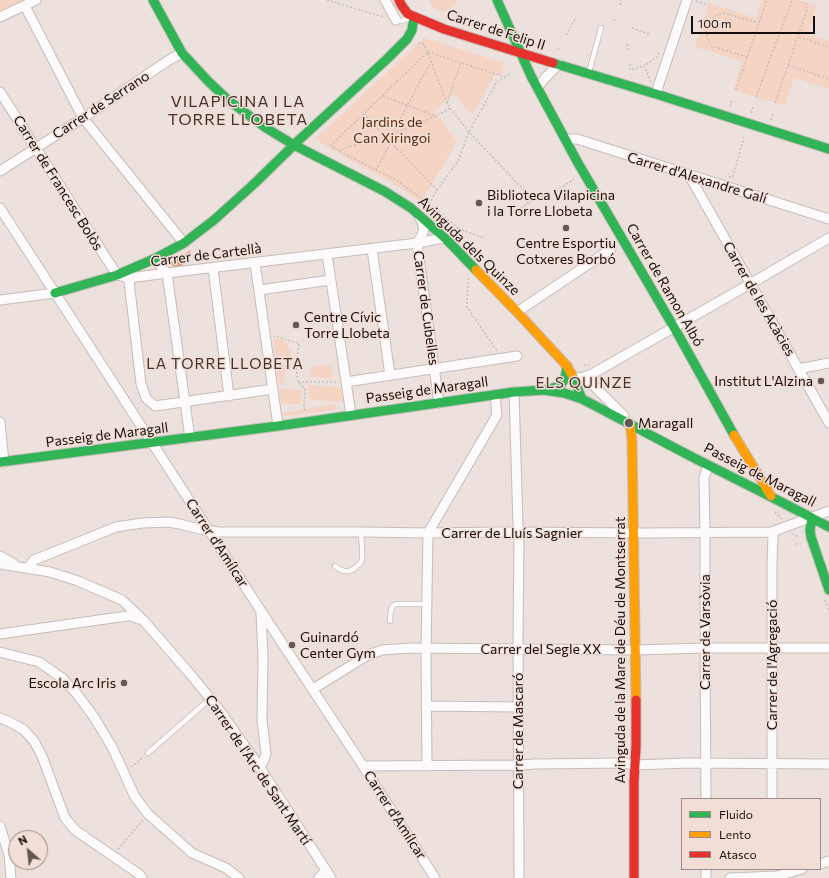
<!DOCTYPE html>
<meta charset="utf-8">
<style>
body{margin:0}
#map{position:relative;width:829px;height:878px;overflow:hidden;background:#ece1dc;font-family:Commissioner,sans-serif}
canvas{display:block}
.legend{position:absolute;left:681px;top:798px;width:140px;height:72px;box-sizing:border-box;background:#f2ded6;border:1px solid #9a8b85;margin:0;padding:5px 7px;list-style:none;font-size:12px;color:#150e0c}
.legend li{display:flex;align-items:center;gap:8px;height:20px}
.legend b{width:20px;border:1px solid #9a8b85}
.north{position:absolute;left:8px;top:830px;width:40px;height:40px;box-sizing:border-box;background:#f2ded6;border:1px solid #9a8b85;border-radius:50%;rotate:332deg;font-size:11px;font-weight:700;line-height:16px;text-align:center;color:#150e0c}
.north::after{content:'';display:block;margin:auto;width:14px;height:18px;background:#605855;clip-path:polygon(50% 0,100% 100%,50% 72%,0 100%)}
.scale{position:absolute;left:691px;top:16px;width:124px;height:18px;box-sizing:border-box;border:2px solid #150e0c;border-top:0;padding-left:5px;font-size:12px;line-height:14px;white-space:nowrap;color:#150e0c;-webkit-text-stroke:3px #f2ded6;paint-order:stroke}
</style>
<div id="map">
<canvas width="829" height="878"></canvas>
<ul class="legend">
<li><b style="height:5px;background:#30b455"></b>Fluido</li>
<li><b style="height:5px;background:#ff9f0a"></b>Lento</li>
<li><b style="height:5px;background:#e5322d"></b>Atasco</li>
</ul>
<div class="north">N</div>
<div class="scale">100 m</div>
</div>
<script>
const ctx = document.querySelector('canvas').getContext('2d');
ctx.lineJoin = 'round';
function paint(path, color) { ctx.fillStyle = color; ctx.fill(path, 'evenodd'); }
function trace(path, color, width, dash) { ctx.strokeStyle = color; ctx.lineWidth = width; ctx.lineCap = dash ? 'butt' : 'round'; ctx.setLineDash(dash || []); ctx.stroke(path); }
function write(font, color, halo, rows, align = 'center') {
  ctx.font = font + ' Commissioner,sans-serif'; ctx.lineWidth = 3; ctx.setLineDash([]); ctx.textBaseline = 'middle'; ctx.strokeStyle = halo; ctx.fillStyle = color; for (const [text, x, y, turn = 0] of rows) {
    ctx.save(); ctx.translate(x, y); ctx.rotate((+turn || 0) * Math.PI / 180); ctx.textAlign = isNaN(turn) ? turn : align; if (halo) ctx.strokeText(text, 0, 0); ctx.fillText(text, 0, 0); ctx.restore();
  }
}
paint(new Path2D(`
 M0,0H26L0,17Z
 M429,0H457C451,14 435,15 429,0Z
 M762,0H797L817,6L808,35L829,41V89L794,78L785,106L733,90L742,61L695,47L709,3L756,18Z
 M424,38L504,63L501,74L494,76L472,115L454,94L434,111L457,141L421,203C403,187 381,177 360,166C345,157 330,148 315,139Z
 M273,339H282L287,344L288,349H291L290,359L275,357Z
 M331,364L332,379L310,377L311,367Z
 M276,366L285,368L283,385H279Z
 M309,385L341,388L343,402L309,399Z
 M279,388L302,390L301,405L281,403Z
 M335,404L336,410L284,416L282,413Z`), '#f5d4c4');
paint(new Path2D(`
 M191,250L180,270L169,264Z`), '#dfa385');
const lane = new Path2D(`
 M401,21L411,18
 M589,72L601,28
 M335,566C342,572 350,574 357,566C360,564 362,561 362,558C363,550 361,540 361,532
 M390,621C391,614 389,607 396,604H427
 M148,753L211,698`);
const street = new Path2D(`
 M385,0L396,20
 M25,6L83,118L184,243
 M0,17L36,0
 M537,88L546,77L559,64
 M0,92L117,275L129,278L167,273L417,243L444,238
 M656,94L659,84L687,0
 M565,139H577L829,219
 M0,171L83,118L169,60L182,53
 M689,175L829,423
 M0,208L261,611L363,766L435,878
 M420,218C426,229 424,233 417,243L439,403
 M372,249L390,375
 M327,254L351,415
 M154,259L158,263L167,273L190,438
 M255,263L278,426
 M213,268L229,396
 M128,273L141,384L146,398L155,406L273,389
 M259,290L331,280
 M0,300L55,293
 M517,312L611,249
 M798,369L829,363
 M592,374L589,378L590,382L624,416
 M573,377L581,378L592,374L750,284L829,238
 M346,382L517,356
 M514,392L518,526L519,532L518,641L519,878
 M0,422L4,462
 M0,556L14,564
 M0,564L50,572L78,581L122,600L143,620L191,675L218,708L259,766L331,878
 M28,568L34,560L116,527L142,523L169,522L179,524L200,529L219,532H361L428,533L503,532L645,533L770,532L774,531L829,511
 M0,634L127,616H131L139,619
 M0,652L39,662L62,678L77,694L94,717L112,747L135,797L148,814L192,853L226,868L239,878
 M313,689L368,655L382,650L411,648L635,650L705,648H829
 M426,706L518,707
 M0,718L10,722L24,730L34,741L42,756L65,818L75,830L139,874L142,878
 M259,766L263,762L266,754L262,720L263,657L261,612
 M363,766L518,765L536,764L623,763L635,765L687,763L829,764
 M427,766L426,655L428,533L497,415L495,395
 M706,799L705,648V532L704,478L708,465
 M772,799V563L773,537L774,531
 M0,826L9,855L11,878
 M820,864L829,861
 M319,878L326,870
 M706,878V869
 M730,878L777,876L802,869`);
const fast = new Path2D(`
 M153,0L182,53L208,81L228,100L266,128L294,145L384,191L411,208L447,240L476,270
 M497,0L531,76L578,163L679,336L734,435
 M553,63L656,94L829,149
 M55,293L117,275L154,259L184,243L214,220L255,183L299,140L387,59L407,39L412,30L414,17
 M572,375L582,399C621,419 659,440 698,460C736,479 774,498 812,518L810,530L811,537L829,590
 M544,390C562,387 565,384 567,366
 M0,462L278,426L514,392L544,390L564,393L582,399
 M812,518L829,527`);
const slow = new Path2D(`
 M476,270L517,312L567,366L572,375
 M630,423L632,440L636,700
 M734,435L771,496`);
const jam = new Path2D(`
 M399,0L402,6L408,14L444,29L553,63
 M634,878V782L636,746V700`);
trace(lane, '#c5bdb9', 6);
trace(street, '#c5bdb9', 11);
trace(fast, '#c5bdb9', 11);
trace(slow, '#c5bdb9', 11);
trace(jam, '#c5bdb9', 11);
trace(new Path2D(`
 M327,0L370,13L384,17
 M696,1L708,5
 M620,5L621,0
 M614,19L615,22
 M632,28L649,34
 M566,35L576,17
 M799,37L829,47
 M418,43L423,44L428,52L331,145L339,151L398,181L429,204L437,190L458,161L469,132L496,83L505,77
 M627,44L628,52
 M558,50L560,46
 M428,52L505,77L511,73
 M428,53L447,104L469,132L533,200
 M747,57L711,46L707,36L706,29L709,22L717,15L724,13L759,23
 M630,64V70L644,66
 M788,65L829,79
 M651,82L644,66L657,57L660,51
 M736,90L767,0
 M383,96L436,116
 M756,97L792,0
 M447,103L461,63
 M775,103L807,10L806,3
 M730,107L732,100
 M751,113L753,107
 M364,114L437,190
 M771,120L773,113
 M393,133L431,61
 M386,137L436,116L450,108
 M339,151L384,134
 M376,170L391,142
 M730,178V176H733L744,137
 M429,204L459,229
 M514,213L533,200L555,192L574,179
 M455,232L459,229L484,238
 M468,278L467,307L497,351
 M273,336L299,343L296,367L298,382L305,388L304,405L305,412
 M277,365L295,367
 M584,365H589
 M298,382H338
 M775,512L782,519
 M793,533L794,535L800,537
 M796,544H801
 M825,600L829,612
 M131,767L144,757
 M118,849L143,820`), '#c5c1c0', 1.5, [2, 2]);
trace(lane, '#fcfafa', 4.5);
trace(street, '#fcfafa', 9);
trace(fast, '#30b455', 9);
trace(slow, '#ff9f0a', 9);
trace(jam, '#e5322d', 9);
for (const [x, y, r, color] of [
 [479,203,4,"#605855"],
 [566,228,4,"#605855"],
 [296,325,4,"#605855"],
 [821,381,4,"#605855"],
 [629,423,5,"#605855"],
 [292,645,4,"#605855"],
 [124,683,4,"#605855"]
]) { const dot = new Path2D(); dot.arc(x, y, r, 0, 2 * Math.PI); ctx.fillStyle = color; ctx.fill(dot); trace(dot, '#f2ded6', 1.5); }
write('14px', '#150e0c', '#f2ded6', [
 ["Carrer de Felip II",496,30,18],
 ["Carrer de Serrano",101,105,-33],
 ["Carrer d'Alexandre Galí",697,178,17],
 ["Carrer de Francesc Bolòs",58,183,58],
 ["Avinguda dels Quinze",469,246,44],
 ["Carrer de Cartellà",206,255,-7],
 ["Carrer de Ramon Albó",665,285,60],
 ["Carrer de les Acàcies",759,299,60],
 ["Carrer de Cubelles",426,308,82],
 ["Passeig de Maragall",427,390,-8],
 ["Passeig de Maragall",107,435,-7],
 ["Passeig de Maragall",760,475,27],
 ["Carrer de Lluís Sagnier",512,533],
 ["Carrer d'Amílcar",217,543,57],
 ["Carrer de Varsòvia",705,632,-90],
 ["Carrer del Segle XX",541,649],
 ["Avinguda de la Mare de Déu de Montserrat",620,650,-90],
 ["Carrer de l'Agregació",772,665,-90],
 ["Carrer de Mascaró",518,731,-90],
 ["Carrer de l'Arc de Sant Martí",258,770,56],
 ["Carrer d'Amílcar",395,815,57]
]);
write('14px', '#5c280a', '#f2ded6', [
 ["Jardins de",392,122],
 ["Can Xiringoi",392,138]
]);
write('14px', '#150e0c', '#f2ded6', [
 ["Biblioteca Vilapicina",487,195],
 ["i la Torre Llobeta",487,211],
 ["Centre Esportiu",566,243,"center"],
 ["Cotxeres Borbó",566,259,"center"],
 ["Centre Cívic",304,317],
 ["Torre Llobeta",304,333],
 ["Institut L'Alzina",813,381,"right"],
 ["Maragall",638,423],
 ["Guinardó",300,637],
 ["Center Gym",300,653],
 ["Escola Arc Iris",116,683,"right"]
], 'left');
ctx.letterSpacing = '1px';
write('15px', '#42342d', '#f2ded6', [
 ["LA TORRE LLOBETA",225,364],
 ["ELS QUINZE",584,383]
]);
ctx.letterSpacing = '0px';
ctx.letterSpacing = '1px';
write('16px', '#42342d', '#f2ded6', [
 ["VILAPICINA I LA",238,102],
 ["TORRE LLOBETA",238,120]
]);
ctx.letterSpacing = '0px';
</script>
